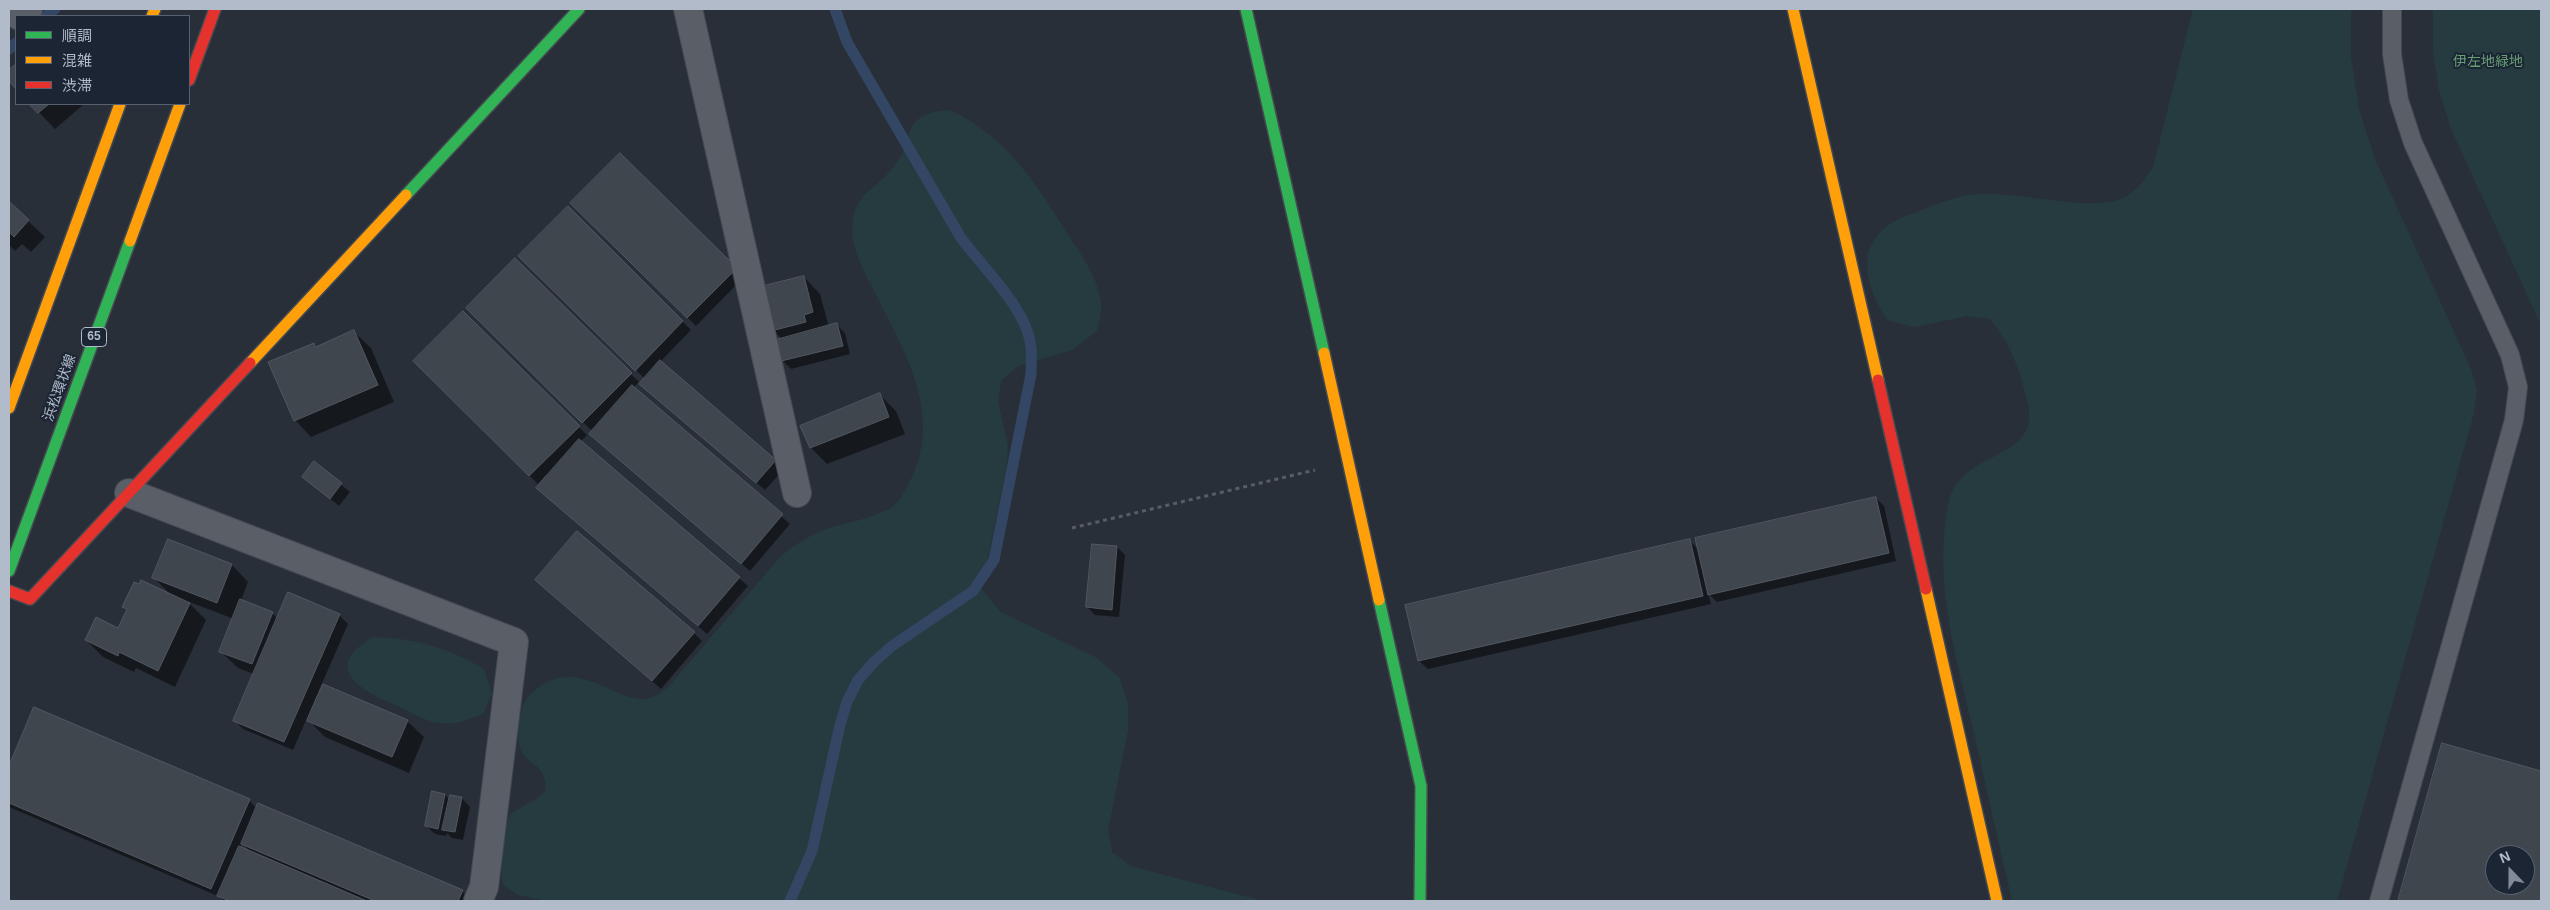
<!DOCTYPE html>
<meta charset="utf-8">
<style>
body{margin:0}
#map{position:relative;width:2550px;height:910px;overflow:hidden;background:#292f39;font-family:Helvetica,"Noto Sans JP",sans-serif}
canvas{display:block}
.frame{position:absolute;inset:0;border:10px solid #b2bbca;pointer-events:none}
.legend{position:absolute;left:15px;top:15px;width:175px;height:90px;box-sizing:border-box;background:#1b2534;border:1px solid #576170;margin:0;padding:6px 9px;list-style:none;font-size:15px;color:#b2bbca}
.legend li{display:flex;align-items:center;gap:10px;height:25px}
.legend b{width:25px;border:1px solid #576170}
.north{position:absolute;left:2485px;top:845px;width:50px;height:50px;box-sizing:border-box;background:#1b2534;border:1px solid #576170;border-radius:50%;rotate:338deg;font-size:14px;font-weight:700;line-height:20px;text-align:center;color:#b2bbca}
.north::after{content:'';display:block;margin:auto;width:18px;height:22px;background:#828a97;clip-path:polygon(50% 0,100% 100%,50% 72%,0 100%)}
</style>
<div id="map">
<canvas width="2550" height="910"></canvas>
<div class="frame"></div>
<ul class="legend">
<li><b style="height:6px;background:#30b455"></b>順調</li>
<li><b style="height:6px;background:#ff9f0a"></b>混雑</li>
<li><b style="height:6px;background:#e5322d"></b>渋滞</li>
</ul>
<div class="north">N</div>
</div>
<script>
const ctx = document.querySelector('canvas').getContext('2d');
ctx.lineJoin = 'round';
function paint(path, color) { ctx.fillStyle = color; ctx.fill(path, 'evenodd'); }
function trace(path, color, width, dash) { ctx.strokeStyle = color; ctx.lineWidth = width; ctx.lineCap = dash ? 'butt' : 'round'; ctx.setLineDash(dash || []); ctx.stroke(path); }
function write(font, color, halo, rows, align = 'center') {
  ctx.font = font + ' Helvetica,"Noto Sans JP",sans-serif'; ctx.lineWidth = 4; ctx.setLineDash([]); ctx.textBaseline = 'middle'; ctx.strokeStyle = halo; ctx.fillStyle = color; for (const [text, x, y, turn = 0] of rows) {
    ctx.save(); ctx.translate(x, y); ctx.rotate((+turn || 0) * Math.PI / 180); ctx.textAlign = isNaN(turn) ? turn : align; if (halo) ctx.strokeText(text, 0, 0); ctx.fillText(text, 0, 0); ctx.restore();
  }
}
paint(new Path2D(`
 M2193,9H2351V57L2359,109L2375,159L2471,369L2477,390L2474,413L2337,901H2012C1998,841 1985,781 1971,721C1954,649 1934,579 1948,505C1958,450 2033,462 2029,412C2029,405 2026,397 2024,390C2018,363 2007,340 1990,319L1968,316L1914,327L1887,320C1867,287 1854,252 1888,225C1897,219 1910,215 1920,211C1937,204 1958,195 1978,194C2021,192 2075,209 2114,201C2132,198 2144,181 2153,167Z
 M2433,9H2541V325L2451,129L2439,90L2433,51Z
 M950,110C1008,137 1036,184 1069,236C1082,256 1099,279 1101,304C1102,312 1099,323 1097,331L1072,350L1018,366L1001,381L998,402L1008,445L1007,463L988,558L980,573L981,588L1001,612L1097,658L1119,677L1128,703V730L1108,830L1112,852L1131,866L1263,901H547L518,895L503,885C500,862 502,836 510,814L536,799L546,790C547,754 512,772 519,721C520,712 524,701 531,694C577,648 621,711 653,697C658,695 664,690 669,686L781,556C795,545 807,537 823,530C841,523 888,517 899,500C952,423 906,356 871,285C859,262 848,240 854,214C859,193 878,186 890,171C894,167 897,161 901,156C906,148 906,140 910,131C916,114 935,111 950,110Z
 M373,637C411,637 452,649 484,669L492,693L483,714C468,720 456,725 439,723C426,722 411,712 400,707C364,692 318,669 373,637Z`), '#253b40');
paint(new Path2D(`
 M31,104H84L55,129Z
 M620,155L744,277L696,326L572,203Z
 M9,203L45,237L31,252L22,244L15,251L9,245Z
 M568,208L691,330L660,362L784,469L765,490L649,392L645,379L520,256Z
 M515,260L639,382L633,388L790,524L750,571L599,442L593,432L468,308Z
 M804,277L820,294L829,327L837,325L845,333L850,354L791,369L783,361L782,339L773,330Z
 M463,312L587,435L580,442L748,586L707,634L546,496L547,478L545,476L538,484L414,361Z
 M354,332L371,348L394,402L311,437L295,420L313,345L317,348Z
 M880,395L896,411L905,434L827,464L811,448Z
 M315,463L350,492L339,506L304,477Z
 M1876,498L1884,506L1896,561L1717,602L1708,593L1711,604L1428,669L1419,661L1690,541L1699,550Z
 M168,541L232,565L248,582L241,601L272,613L278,619L339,615L348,624L293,750L243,729L234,720L254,674L238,668L221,652L234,619L187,601L206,620L175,687L136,668L134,672L103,657L86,640L119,629L128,611L124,607L170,594L154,578Z
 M1117,547L1125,555L1119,617L1095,615L1087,607Z
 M536,580L694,633L702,641L661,689Z
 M35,709L249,800L257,809L462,891L470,899L469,901H224L220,897L9,807V769ZM242,843L252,853L240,848Z
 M308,720L407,721L424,737L409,773L325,737Z
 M2443,745L2541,772V901H2399ZM2495,855H2525V885H2495Z
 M433,793L445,795L450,800L462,798L470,807L463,840L452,838L447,833L446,836L435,834L426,826Z`), '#0007');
trace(new Path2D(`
 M46,16L55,9
 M9,49L16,43
 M790,901L812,851L840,725L847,702L858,680L874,662L892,646L973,591L994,560L1031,374C1031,366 1032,356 1031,347C1027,309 984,269 961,238L847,42L835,9`), '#334664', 11);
const building = new Path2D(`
 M16,64V89L9,81V70Z
 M29,104H49L38,113Z
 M620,153L737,268L687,318L570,203Z
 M9,201L29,220L14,237L9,232Z
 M568,206L683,321L635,371L518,256Z
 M515,258L632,373L582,423L466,308Z
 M804,276L813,312L804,315L806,322L771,331L760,287Z
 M463,311L580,426L529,476L413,361Z
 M837,323L843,346L781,361L776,340Z
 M354,330L378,385L294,421L268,362L314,343L315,347Z
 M660,360L776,460L756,483L639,384Z
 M632,385L783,514L741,564L589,434Z
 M880,393L889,417L810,448L800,426Z
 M579,439L740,577L698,626L536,488Z
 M314,461L342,483L330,499L302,477Z
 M1876,497L1889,553L1708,595L1695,538Z
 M577,531L695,632L652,681L535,580Z
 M168,539L232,564L217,603L152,578Z
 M1690,539L1703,596L1418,661L1405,605Z
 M1092,544L1117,546L1112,610L1086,607Z
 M141,580L190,603L158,671L119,652L118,656L85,640L96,617L118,628L127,609L122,607L134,582L139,584Z
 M288,592L340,614L284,742L233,721Z
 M240,599L273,612L252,664L219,652Z
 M323,684L408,720L392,757L307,721Z
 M34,707L250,799L211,889L9,803V766Z
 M2442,743L2541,771V901H2398ZM2495,855H2525V885H2495Z
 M432,791L445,794L438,829L425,826Z
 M450,795L462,797L455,832L442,830Z
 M258,803L463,890L458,901H375L241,844Z
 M239,846L367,901H230L217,896Z`);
paint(building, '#40464e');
trace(building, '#515760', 1);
const lane = new Path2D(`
 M2379,901L2514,420L2518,387L2510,355L2413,143L2399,100L2392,54V9`);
const street = new Path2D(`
 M688,9L797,493
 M20,16L28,9
 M129,493L514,642L484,887L478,901`);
const fast = new Path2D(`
 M1246,9L1324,353
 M406,195L579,9
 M9,571L130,241
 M1379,600L1421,786L1420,901`);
const slow = new Path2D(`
 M1793,9L1878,380
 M152,16L155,9
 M130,241L180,104
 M1324,353L1379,600
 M250,363L406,195
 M9,408L120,104
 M1926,589L1997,901`);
const jam = new Path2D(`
 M189,80L215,9
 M1878,380L1926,589
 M9,591L30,599L250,363`);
trace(lane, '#454a51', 20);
trace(street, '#454a51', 30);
trace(fast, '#454a51', 14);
trace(slow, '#454a51', 14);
trace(jam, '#454a51', 14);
trace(new Path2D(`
 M1072,528L1315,470`), '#575d64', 3, [4, 4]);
trace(lane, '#595e67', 18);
trace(street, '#595e67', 28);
trace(fast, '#30b455', 11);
trace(slow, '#ff9f0a', 11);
trace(jam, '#e5322d', 11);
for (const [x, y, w] of [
 [94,337,25]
]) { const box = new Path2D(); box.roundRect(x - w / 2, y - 9.5, w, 19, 4); ctx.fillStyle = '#1b2534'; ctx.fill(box); trace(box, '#b2bbca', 1); }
write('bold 12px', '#b2bbca', null, [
 ["65",94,337]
]);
write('14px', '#679e75', '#1b2534', [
 ["伊左地緑地",2488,62]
]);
write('14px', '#b2bbca', '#1b2534', [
 ["浜松環状線",60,388,-70]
]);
</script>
